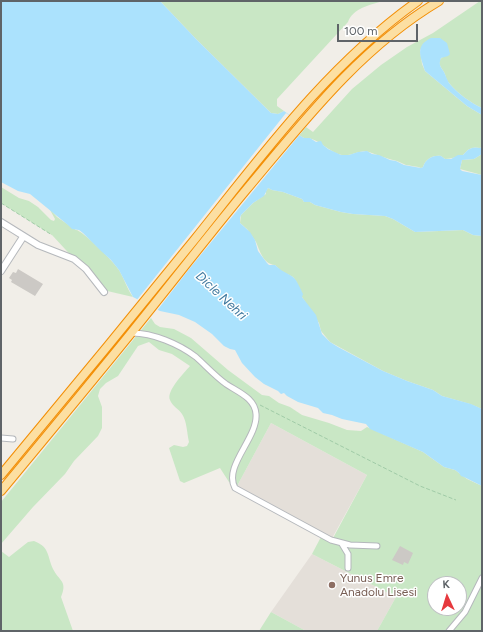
<!DOCTYPE html>
<style>
body{margin:0}
#map{position:relative;width:483px;height:632px;overflow:hidden;background:#f1eee8;font-family:Figtree,sans-serif}
canvas{display:block}
.frame{position:absolute;inset:0;border:2px solid #5f6468;pointer-events:none}
.north{position:absolute;left:427px;top:576px;width:40px;height:40px;box-sizing:border-box;background:#fff;border:1px solid #bfc1c3;border-radius:50%;rotate:356deg;font-size:11px;font-weight:700;line-height:16px;text-align:center;color:#5f6468}
.north::after{content:'';display:block;margin:auto;width:14px;height:18px;background:#e6393e;clip-path:polygon(50% 0,100% 100%,50% 72%,0 100%)}
.scale{position:absolute;left:337px;top:24px;width:81px;height:18px;box-sizing:border-box;border:2px solid #5f6468;border-top:0;padding-left:5px;font-size:12px;line-height:14px;white-space:nowrap;color:#5f6468;-webkit-text-stroke:3px #fff;paint-order:stroke}
</style>
<div id="map">
<canvas width="483" height="632"></canvas>
<div class="frame"></div>
<div class="north">K</div>
<div class="scale">100 m</div>
</div>
<script>
const ctx = document.querySelector('canvas').getContext('2d');
ctx.lineJoin = 'round';
function paint(path, color) { ctx.fillStyle = color; ctx.fill(path, 'evenodd'); }
function trace(path, color, width, dash) { ctx.strokeStyle = color; ctx.lineWidth = width; ctx.lineCap = dash ? 'butt' : 'round'; ctx.setLineDash(dash || []); ctx.stroke(path); }
function write(font, color, halo, rows, align = 'center') {
  ctx.font = font + ' Figtree,sans-serif'; ctx.lineWidth = 3; ctx.setLineDash([]); ctx.textBaseline = 'middle'; ctx.strokeStyle = halo; ctx.fillStyle = color; for (const [text, x, y, turn = 0] of rows) {
    ctx.save(); ctx.translate(x, y); ctx.rotate((+turn || 0) * Math.PI / 180); ctx.textAlign = isNaN(turn) ? turn : align; if (halo) ctx.strokeText(text, 0, 0); ctx.fillText(text, 0, 0); ctx.restore();
  }
}
paint(new Path2D(`
 M271,423L367,475L331,540L236,488Z
 M312,554L396,597L377,631H306L271,612Z`), '#e4dfd9');
paint(new Path2D(`
 M160,1H383C370,5 353,8 348,22L277,99V106L284,111L278,114L271,113L196,39Z
 M480,1H482V108C471,103 457,93 449,83C446,80 446,76 444,72C440,66 436,61 444,56L440,38H434L420,50L422,64L425,71L467,106L482,115V147L480,148C472,146 468,149 463,155C457,156 452,159 445,159L441,156C432,155 426,159 423,167L421,168C416,166 411,166 406,165C403,164 400,162 397,161C388,159 378,155 369,152C360,149 351,157 342,155C328,152 318,137 304,138L299,135L306,127L313,132L352,89L381,65L407,47L433,33Z
 M482,154V175L460,169L462,160L474,159Z
 M1,187L19,198L29,201L38,207L51,220L54,221L55,219L49,208L57,217L76,230C82,230 115,263 119,270C124,278 127,289 133,297L103,290L52,235L1,203Z
 M268,188L272,190L283,192L302,199L304,202H310L315,205L341,212L353,214L385,216L393,219L415,232L463,230L473,235L482,236V409L470,404L442,396L433,390L407,381L383,371L330,342L321,331L319,323L302,297L296,281L293,277L281,271L275,265C263,264 260,251 256,242C254,239 251,235 249,232C247,228 243,226 240,223L241,215L253,203L266,194V191Z
 M151,318L155,324L160,327L174,329L191,338L228,370L262,395L269,396L279,403L290,407L302,415L329,423L347,430L361,431L367,427L374,430L423,452L444,467L455,470L467,479L482,486V631H377L396,597L312,554L322,535L332,540L367,475L271,423L236,488L229,482L220,468L184,483L180,481L169,448L174,445L183,447L187,446L189,442C187,434 187,421 182,414C179,409 172,406 170,400C166,391 184,373 190,366L172,354L159,350L149,342L138,346L118,376L106,383L100,389L98,396L102,407V428L98,436L74,461L65,474L33,507L1,544V502ZM435,584H459V608H435Z
 M34,541C50,547 47,556 53,569C59,581 68,581 61,597L73,631H1V551L9,557L28,542Z
 M271,612L306,631H259Z`), '#c9e7c5');
paint(new Path2D(`
 M1,1H160L196,39L271,113L278,114L284,111L306,127L299,135L304,138H310L316,142L321,141L323,145L328,149L341,155H349L358,152L367,151L372,154L379,155L390,160L396,161L404,165L421,168L423,167C426,159 432,155 441,156L445,159H451L458,155H463C468,149 472,146 480,148L482,147V154L474,159L462,160L460,169L462,171L482,175V236L473,235L463,230L415,232L393,219L385,216L353,214L341,212L315,205L310,202H304L302,199L283,192L272,190L268,188L264,196L253,203L241,215L240,218V223L250,232L255,240L258,251L267,263L269,265H275C281,271 287,273 293,277C297,280 301,290 303,294L302,297L316,315L322,334L330,342L338,347L383,371L407,381L433,390L442,396L471,404L482,409V486L464,477L461,476L459,473L455,470L444,467L423,452L370,429L366,424L342,419L332,415L323,413L318,408L298,402L287,396L284,393L281,394L278,391L264,384L255,377L242,363L235,350L230,349L224,346L212,334L195,322L179,315L160,311L133,297L119,270L111,260L101,251L83,233L79,230L72,229L68,225L30,194L18,191L1,182Z
 M431,38H440L447,43L450,54L448,56L441,58C438,65 441,67 444,72C446,76 447,80 449,83C457,93 471,103 482,108V115L467,106L425,71C421,57 414,46 431,38Z`), '#abe2fd');
paint(new Path2D(`
 M286,113L306,127L190,268L156,312L136,301Z`), '#f1eee8');
paint(new Path2D(`
 M18,269L43,284L35,296L11,282L12,280L9,278L13,272L16,273Z
 M400,546L413,553L408,564L404,562L403,565L392,560Z`), '#ccc9c5');
const minor = new Path2D(`
 M132,333C153,333 179,344 196,357C206,366 215,376 226,384C238,392 255,398 256,414C258,438 223,466 235,488L331,540L350,545L377,546
 M1,438L13,439
 M342,544L348,554V568
 M449,631L465,612L482,578`);
const tertiary = new Path2D(`
 M1,222L38,245L74,259L86,269L104,292
 M1,271L23,237`);
const trunk = new Path2D(`
 M1,475C66,397 131,318 195,239C263,154 328,65 418,1
 M1,491C45,438 89,385 132,332C170,285 207,237 246,190C304,121 360,48 439,1`);
trace(minor, '#b5b8bc', 7);
trace(tertiary, '#b5b8bc', 8);
trace(trunk, '#f38f06', 10);
trace(new Path2D(`
 M1,203L52,235
 M260,405L420,486L456,500`), '#a0cba7', 1, [4, 2]);
trace(minor, '#fff', 5);
trace(tertiary, '#fff', 6);
trace(trunk, '#fcdfa2', 8);
for (const [x, y, r, color] of [
 [332,585,4,"#8d6e63"]
]) { const dot = new Path2D(); dot.arc(x, y, r, 0, 2 * Math.PI); ctx.fillStyle = color; ctx.fill(dot); trace(dot, '#fff', 1.5); }
write('12px', '#785e54', '#fff', [
 ["Yunus Emre",340,578],
 ["Anadolu Lisesi",340,592]
], 'left');
write('italic 13px', '#40799f', '#fff', [
 ["Dicle Nehri",221,296,43]
]);
</script>
